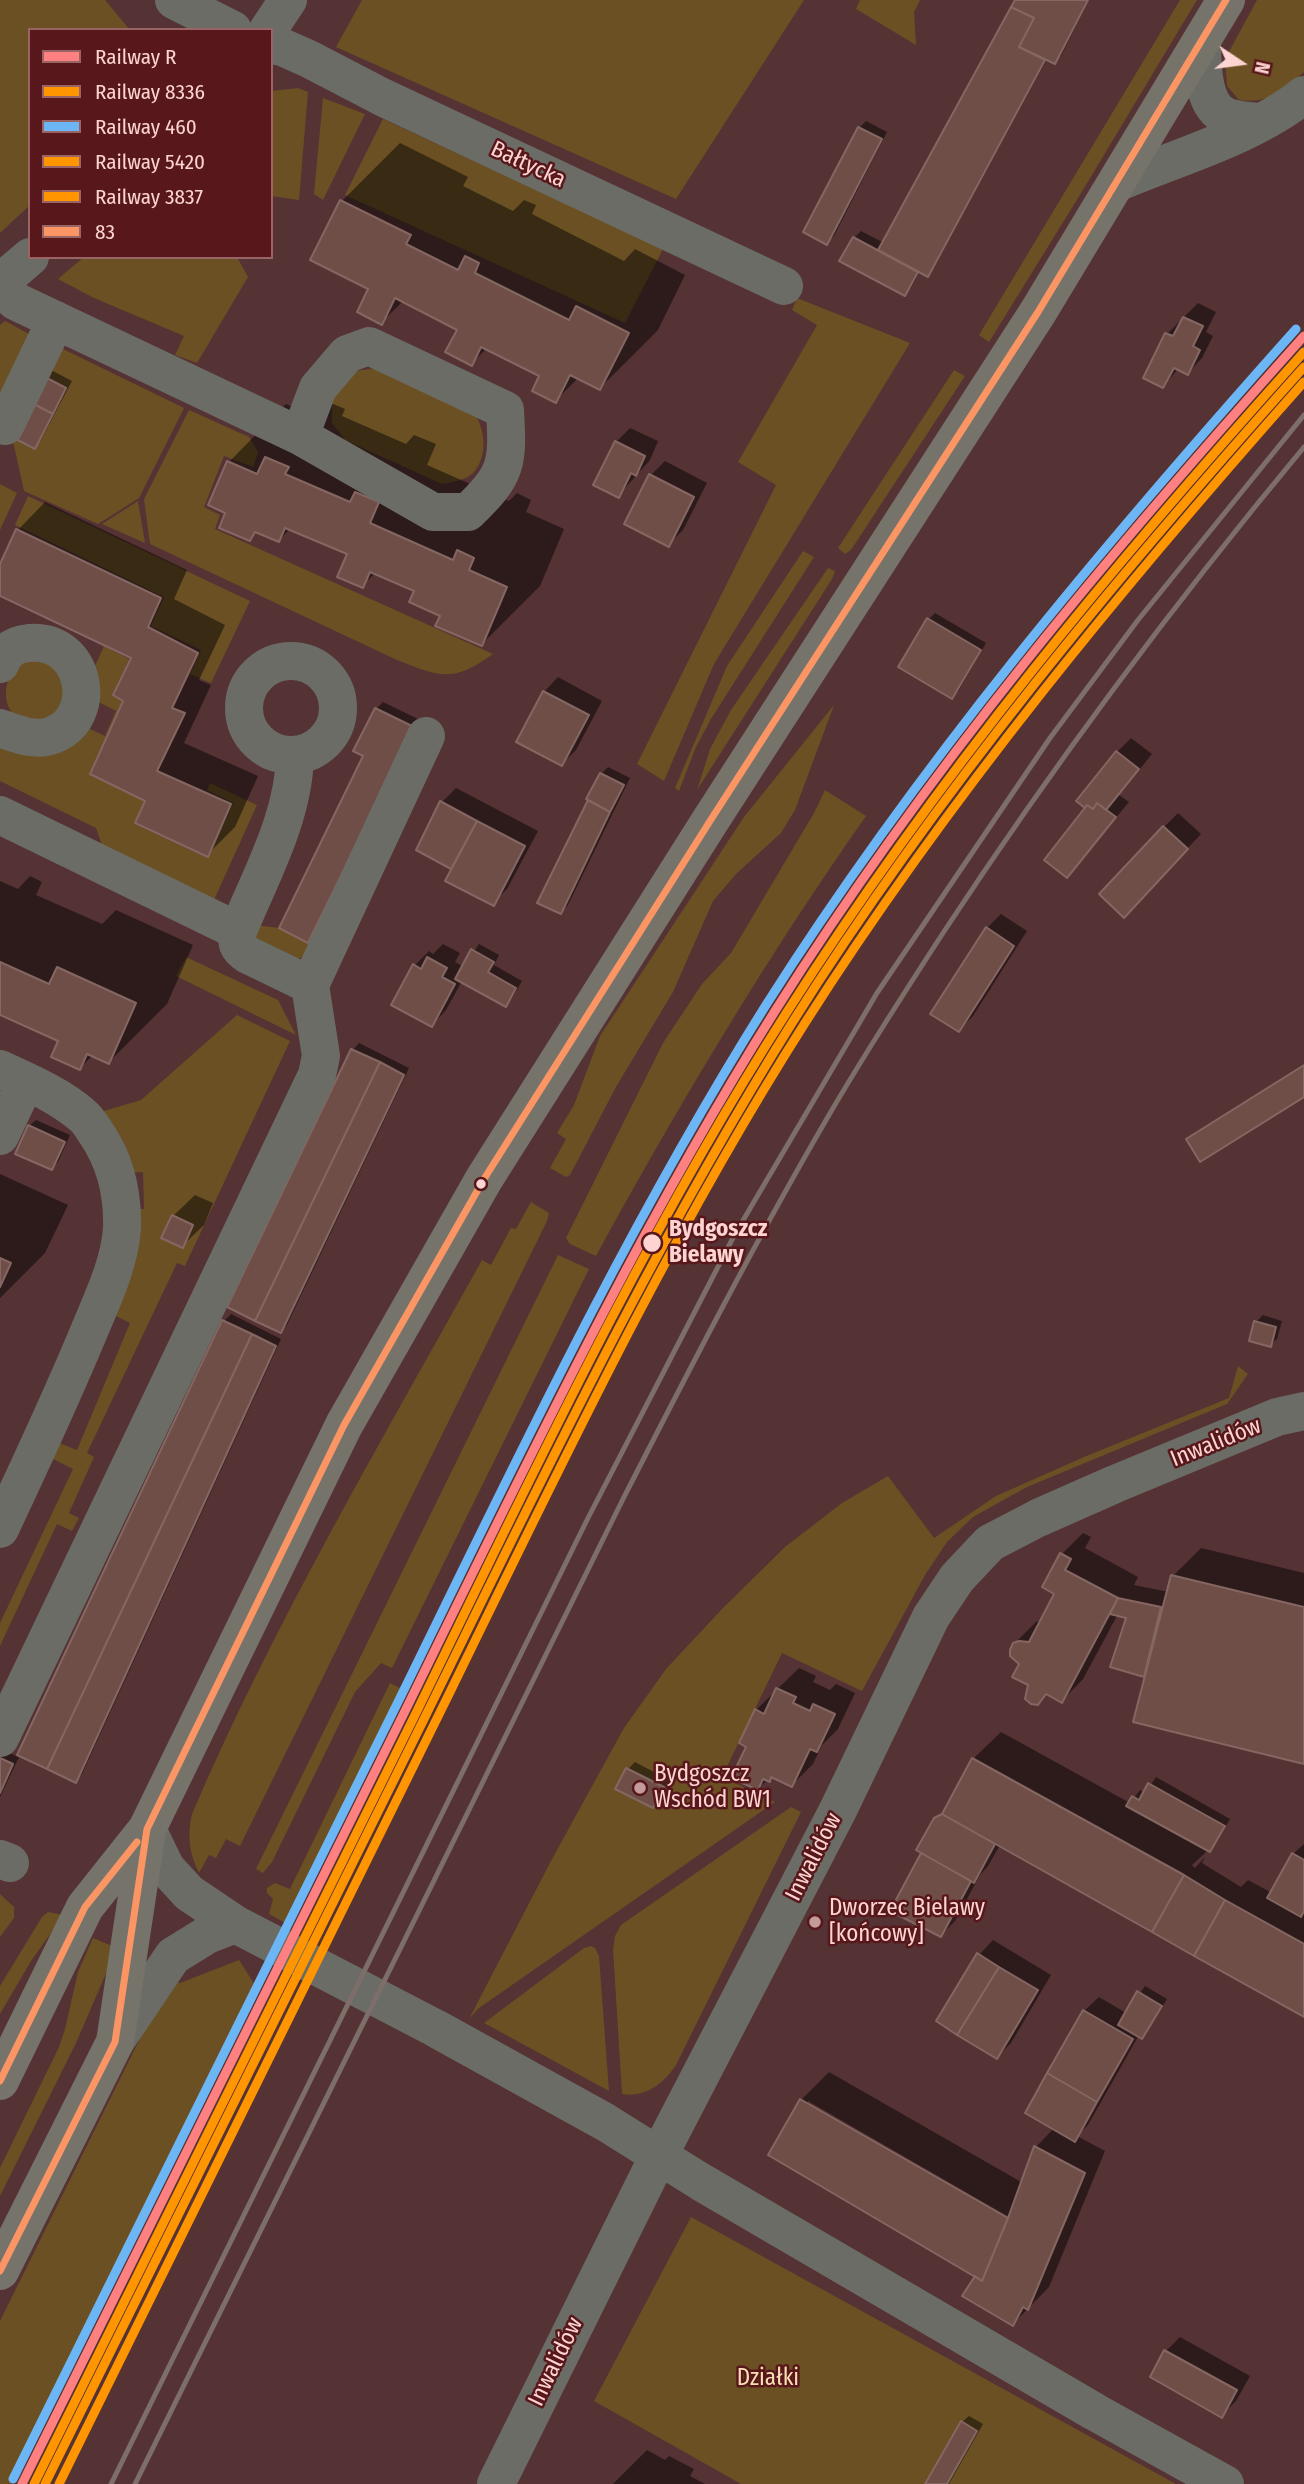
<!DOCTYPE html>
<meta charset="utf-8">
<style>
body{margin:0}
#map{position:relative;width:1304px;height:2484px;overflow:hidden;background:#553233;font-family:"Fira Sans Condensed",sans-serif}
canvas{display:block}
.legend{position:absolute;left:28px;top:28px;width:245px;height:231px;box-sizing:border-box;background:#58181b;border:2px solid #9a6364;margin:0;padding:9px 12px;list-style:none;font-size:21px;color:#fdd4d2}
.legend li{display:flex;align-items:center;gap:14px;height:35px}
.legend b{width:35px;border:2px solid #9a6364}
.north{position:absolute;left:1206px;top:28px;width:70px;height:70px;-webkit-text-stroke:5px #58181b;paint-order:stroke;rotate:103deg;font-size:19px;font-weight:700;line-height:28px;text-align:center;color:#fdd4d2}
.north::after{content:'';display:block;margin:auto;width:24px;height:32px;background:#fdd4d2;clip-path:polygon(50% 0,100% 100%,50% 72%,0 100%)}
</style>
<div id="map">
<canvas width="1304" height="2484"></canvas>
<ul class="legend">
<li><b style="height:9px;background:#ff8080"></b>Railway R</li>
<li><b style="height:9px;background:#ff9500"></b>Railway 8336</li>
<li><b style="height:9px;background:#6db6f5"></b>Railway 460</li>
<li><b style="height:9px;background:#ff9500"></b>Railway 5420</li>
<li><b style="height:9px;background:#ff9500"></b>Railway 3837</li>
<li><b style="height:9px;background:#fb9564"></b>83</li>
</ul>
<div class="north">N</div>
</div>
<script>
const ctx = document.querySelector('canvas').getContext('2d');
ctx.lineJoin = 'round';
function paint(path, color) { ctx.fillStyle = color; ctx.fill(path, 'evenodd'); }
function trace(path, color, width, dash) { ctx.strokeStyle = color; ctx.lineWidth = width; ctx.lineCap = dash ? 'butt' : 'round'; ctx.setLineDash(dash || []); ctx.stroke(path); }
function write(font, color, halo, rows, align = 'center') {
  ctx.font = font + ' "Fira Sans Condensed",sans-serif'; ctx.lineWidth = 5; ctx.setLineDash([]); ctx.textBaseline = 'middle'; ctx.strokeStyle = halo; ctx.fillStyle = color; for (const [text, x, y, turn = 0] of rows) {
    ctx.save(); ctx.translate(x, y); ctx.rotate((+turn || 0) * Math.PI / 180); ctx.textAlign = isNaN(turn) ? turn : align; if (halo) ctx.strokeText(text, 0, 0); ctx.fillText(text, 0, 0); ctx.restore();
  }
}
paint(new Path2D(`
 M0,0H105L130,30H30V205L0,233Z
 M362,0H804L676,199L336,47Z
 M860,0H920L914,12L916,45L856,9Z
 M1180,0H1197L1083,190L989,342L979,335Z
 M1257,0H1304V72C1282,91 1270,104 1239,100L1227,86L1225,59Z
 M298,88L308,92L299,200L271,196V91Z
 M323,98L365,114L323,200L314,194Z
 M383,119L663,249L625,323L345,195Z
 M84,257H237L248,277L197,363L175,355L184,336L94,298L58,279Z
 M797,298L910,343L714,664L664,781L637,764L776,485L738,462L817,325L792,310Z
 M5,321L31,335L0,404V325Z
 M61,348L184,408L139,498L98,524L24,491L12,437L35,448L66,388L43,376Z
 M377,368L476,415C485,432 488,457 473,473C466,480 452,482 442,484L345,440L332,423V402L337,389L355,371Z
 M954,370L965,376L851,550L845,554L838,548Z
 M189,410L249,437L258,452L253,467L224,456L204,507L220,515L215,529L493,654C453,683 440,677 397,660L150,544L144,499Z
 M0,484L17,493L0,530Z
 M28,496L250,601L211,683L190,674L201,650L151,626L164,597L15,525Z
 M138,501L145,543L102,524Z
 M803,551L814,557L711,719L696,747L679,791L675,788L727,666Z
 M828,568L835,571L832,579L697,790L710,749L731,710Z
 M104,646L129,659L112,695L122,701L89,774L144,801L134,824L208,858L233,803L207,790L210,783L257,805L209,911L108,862L96,828L0,781V746L80,724L105,736L116,711L93,699L91,675Z
 M43,660L61,672L66,703L41,723C33,720 22,719 15,715C0,704 5,672 21,663C27,660 37,661 43,660Z
 M834,705L795,810L781,833L736,874L713,901L673,992L616,1087L570,1175L566,1177L550,1168L566,1139L557,1133L574,1105L600,1036L744,817Z
 M825,790L866,816C767,957 679,1104 596,1256L570,1244L566,1238L663,1043L702,984L731,953L814,813Z
 M255,925L279,928L316,947C297,967 280,961 257,954Z
 M186,957L278,1000L296,1035L176,976Z
 M237,1015L290,1041L185,1266L177,1263L87,1453L94,1457L69,1513L79,1518L72,1531L57,1524L0,1646V1623L73,1469L51,1458L54,1441L77,1450L130,1323L110,1313L133,1209H144L143,1172L125,1173L94,1114L141,1100Z
 M531,1202L549,1213L547,1221L240,1846L226,1839L216,1858L209,1855L199,1873C189,1853 187,1835 192,1814C274,1623 381,1442 482,1260L491,1265L511,1228L516,1229Z
 M558,1255L589,1269L392,1668L381,1663L355,1692L272,1862L263,1873L256,1869Z
 M1238,1366L1248,1374L1227,1404L1027,1487L973,1517L947,1542L925,1575L862,1691L782,1653L722,1777L775,1802L479,2008L469,2019L552,1859L624,1728L666,1669L722,1609L785,1547L842,1503L888,1476L934,1538L996,1496L1084,1457L1229,1398Z
 M390,1683L402,1689L287,1924L269,1914L273,1899L267,1893V1888L275,1883L290,1889Z
 M791,1807L801,1812L676,2065C664,2083 646,2098 622,2094L613,1949L615,1936L621,1925Z
 M0,1894L14,1907V1918L0,1937Z
 M48,1912L64,1915L31,1961L0,2014V1986L42,1917Z
 M93,1938L117,1948L76,2043L0,2196V2168L59,2047L65,2029L78,1972Z
 M591,1946L595,1948L599,1956L609,2091L484,2023L584,1948Z
 M239,1960L255,1985L11,2484H0V2321L169,1980L180,1983Z
 M691,2217L1176,2484H741L594,2401Z`), '#6b5024');
paint(new Path2D(`
 M1016,0H1089L1061,56L1055,62L1047,59L934,268L928,275L920,271L911,288L905,294L854,238L861,231L884,243Z
 M866,121L887,132L834,236L827,242L806,232L859,128Z
 M400,143L468,177L463,186L513,211L524,200L536,205L532,214L624,261L635,249L685,275L658,330L600,388L579,377L555,401L542,376L487,348L472,363L459,329L403,301L381,323L342,201Z
 M1198,303L1216,312L1206,332L1213,336L1202,358L1188,373L1179,368L1163,386L1145,378L1167,334Z
 M51,370L72,381L41,440L34,447L45,377Z
 M324,400L345,409L342,416L406,444L414,435L436,444L427,465L509,501L517,493L531,500L526,512L564,529L540,586L482,644L442,615L416,590L375,573L362,586L349,553L291,528L279,540L258,531L250,539L228,512L229,462L286,404L309,414Z
 M630,428L658,441L650,460L618,496L616,442Z
 M665,461L707,483L683,530L668,545L651,475Z
 M45,502L187,570L174,599L225,625L199,680L211,685L184,743L258,776L235,827L207,855L148,800L126,700L133,657L0,594V568L18,530Z
 M935,613L986,643L959,690L952,697L929,619Z
 M558,677L602,701L576,750L562,764L518,741L544,692Z
 M383,702L420,720L315,934L308,941L366,755L355,750L376,709Z
 M1131,738L1152,754L1119,795L1129,802L1067,876L1087,808L1079,801L1117,752Z
 M608,767L630,778L568,905L561,912L601,774Z
 M456,788L538,831L507,889L493,903L453,869L419,850L441,803Z
 M1178,813L1201,834L1138,901L1164,827Z
 M30,876L42,882L36,895L102,924L116,910L193,945L167,1004L109,1062L93,1055L80,1068L61,1040L0,1013V881L18,889Z
 M1001,914L1027,931L973,1016L959,1030L987,928Z
 M443,944L460,953L455,962L464,967L479,944L499,955L494,965L522,981L512,998L505,1005L462,981L446,1010L432,1025L415,965L429,951L433,954Z
 M359,1043L409,1068L287,1325L281,1331L229,1306L353,1050Z
 M1304,1064V1095L1188,1139L1195,1133Z
 M36,1120L70,1135L58,1162L52,1168L29,1126Z
 M0,1174L68,1205L45,1253L0,1298Z
 M195,1195L213,1203L204,1225L182,1246L173,1216Z
 M231,1314L281,1339L82,1774L76,1781L20,1755L0,1797V1749L18,1757L224,1321Z
 M1263,1315L1282,1321L1277,1339L1270,1345L1256,1322Z
 M1083,1533L1091,1537L1085,1548L1138,1577L1134,1585L1169,1592L1173,1576L1201,1548L1304,1573V1763L1148,1670L1143,1675L1128,1616L1118,1614L1083,1679L1062,1701L1047,1693L1037,1703L1014,1644L1036,1622L1041,1620L1057,1593L1062,1554Z
 M799,1668L816,1676L813,1682L830,1690L836,1684L855,1693L838,1729L822,1745L813,1764L792,1785L773,1776L758,1788L748,1746L756,1710Z
 M1001,1732L1130,1803L1140,1790L1145,1793L1156,1777L1230,1819L1216,1843L1192,1865L1195,1868L1205,1857L1202,1863L1241,1887L1248,1880L1272,1893L1293,1854L1304,1844V2015L1000,1845L988,1866L980,1875L955,1921L941,1935L893,1910L923,1853L935,1819L949,1806L973,1759Z
 M635,1762L669,1780L659,1799L652,1806L618,1788L628,1769Z
 M993,1940L1051,1975L1011,2043L997,2057L979,1955Z
 M1145,1986L1167,1999L1148,2030L1142,2037L1139,2035L1088,2125L1077,2136L1105,2151L1049,2287L1013,2324L977,2276L771,2155L801,2100L829,2072L1023,2183L1036,2147L1054,2128L1084,2011L1099,1997L1126,2013ZM808,2101L1016,2221L1015,2224L808,2105Z
 M1180,2337L1250,2376L1236,2401L1222,2415L1152,2376L1166,2351Z
 M969,2416L983,2424L949,2484H927L962,2422Z
 M647,2450L665,2460L669,2456L694,2469L690,2476L705,2484H613Z`), '#0007');
const building = new Path2D(`
 M1015,0H1088L1055,64L1019,47L1034,18L1011,7Z
 M1011,7L1034,18L1019,47L1045,60L928,277L878,250Z
 M858,127L882,139L827,245L803,232Z
 M340,200L411,235L406,244L458,270L465,256L479,263L475,273L569,320L576,306L629,333L600,390L570,375L556,403L532,391L539,376L481,347L472,366L445,352L457,330L395,298L382,325L357,312L368,289L310,260Z
 M853,237L918,272L905,296L839,261Z
 M1183,317L1203,326L1193,346L1200,350L1188,375L1174,368L1163,388L1143,378L1165,333L1173,336Z
 M43,376L66,388L53,414L30,402Z
 M30,402L53,414L35,449L12,437Z
 M615,441L645,456L636,476L631,473L619,498L593,485Z
 M265,457L289,467L285,474L350,502L355,492L379,502L370,523L453,560L457,550L474,558L469,570L507,587L482,646L435,626L440,616L409,602L414,591L370,572L363,588L337,577L347,554L285,528L279,542L255,532L250,541L219,528L225,513L208,505L227,461L257,474Z
 M649,474L694,497L669,547L624,524Z
 M16,529L161,598L148,627L198,653L172,708L185,713L157,771L231,804L208,857L135,823L145,801L90,774L123,701L113,695L131,658L0,596V564Z
 M927,618L981,650L952,699L898,667Z
 M543,691L589,715L562,766L516,742Z
 M375,708L414,727L308,943L279,928L363,756L353,751Z
 M1116,751L1139,769L1106,810L1097,803L1093,809L1087,805L1085,808L1076,801Z
 M600,773L624,785L610,812L586,799Z
 M588,800L610,812L561,914L537,903Z
 M440,801L477,821L451,869L416,850Z
 M1097,803L1116,817L1067,878L1044,860L1087,805L1093,809Z
 M477,821L525,846L494,906L445,881Z
 M1163,826L1188,849L1124,918L1099,894Z
 M986,927L1014,946L959,1032L930,1014Z
 M471,949L494,962L488,972L516,988L506,1007L455,979Z
 M427,957L447,968L442,977L455,984L432,1027L391,1005L413,964L421,969Z
 M0,962L49,984L57,967L136,1003L109,1064L87,1054L80,1070L51,1057L58,1041L0,1015Z
 M351,1049L380,1062L255,1321L227,1307Z
 M380,1062L404,1075L281,1333L255,1321Z
 M1304,1065V1097L1200,1162L1186,1139Z
 M28,1125L65,1142L52,1170L15,1154Z
 M172,1215L193,1225L183,1248L161,1238Z
 M0,1258L11,1263L0,1287Z
 M222,1320L252,1334L47,1769L17,1755Z
 M1254,1321L1276,1327L1271,1347L1249,1341Z
 M252,1334L276,1346L76,1783L47,1769Z
 M1060,1553L1071,1559L1065,1570L1118,1598L1062,1703L1046,1694L1038,1705L1031,1704L1025,1699L1028,1685L1012,1677L1019,1664L1010,1656V1650L1013,1643L1019,1641L1029,1642L1054,1594L1042,1587Z
 M1171,1575L1304,1607V1764L1133,1722Z
 M1118,1598L1161,1607L1144,1677L1110,1667L1126,1618L1110,1614Z
 M776,1688L796,1697L793,1703L810,1711L813,1704L835,1714L817,1752L810,1749L792,1787L771,1777L770,1782L763,1779L758,1790L731,1778L746,1747L739,1743L755,1709L764,1714Z
 M0,1758L13,1764L0,1793Z
 M972,1758L1184,1875L1152,1932L942,1814Z
 M626,1768L664,1787L653,1808L615,1789Z
 M1148,1783L1225,1826L1210,1852L1126,1806L1132,1796L1139,1800Z
 M942,1814L995,1844L974,1883L916,1850L934,1818Z
 M921,1853L971,1881L941,1937L890,1911Z
 M1292,1853L1304,1860V1911L1301,1917L1267,1898Z
 M1184,1875L1225,1900L1194,1956L1152,1932Z
 M1225,1900L1304,1944V2017L1194,1956Z
 M977,1953L999,1967L957,2035L936,2021Z
 M999,1967L1038,1990L997,2059L957,2035Z
 M1137,1991L1162,2006L1142,2039L1118,2025Z
 M1083,2010L1133,2039L1097,2102L1047,2073Z
 M1047,2073L1097,2102L1075,2142L1025,2113Z
 M800,2099L1008,2218L982,2281L768,2155Z
 M1034,2146L1085,2173L1028,2310L1023,2307L1013,2326L962,2296L975,2276L982,2281L1008,2218Z
 M1164,2350L1237,2390L1222,2418L1150,2377Z
 M961,2421L977,2431L947,2484H925Z`);
paint(building, '#6f4e47');
trace(building, '#846762', 2);
trace(new Path2D(`
 M174,0L233,30
 M268,30L288,0
 M1202,43C1202,66 1202,107 1227,117C1238,120 1249,121 1260,122
 M271,45L282,47L309,59L382,97L784,286
 M1119,182C1180,156 1251,137 1304,95
 M0,283L30,257
 M0,285L15,301L300,436L433,512H468C508,474 508,463 505,410L369,346L347,354L318,388L300,436
 M5,426L56,320
 M244 708a47 47 0 1 1 94 0a47 47 0 1 1-94 0Z
 M0,664C6,650 13,645 29,643C86,638 100,717 53,735C36,742 16,734 0,728
 M0,815L238,931
 M310,985L426,736
 M0,1069C28,1082 59,1095 83,1116C88,1120 92,1127 96,1133C116,1162 123,1193 122,1228C120,1262 103,1298 90,1329C62,1397 31,1463 0,1529
 M0,1136L26,1081
 M0,1738L317,1075L321,1056L310,985L248,955C237,948 236,943 238,931C261,875 294,817 295,755
 M147,1829L166,1868L189,1893L235,1924L435,2028L605,2122L701,2182L1095,2412L1225,2484
 M0,1859L10,1863
 M115,2042L173,1956L207,1935L235,1924
 M496,2484L658,2157L838,1810L931,1617L957,1578L990,1543L1038,1518L1115,1484L1277,1417L1304,1411`), '#6b6c65', 38);
trace(new Path2D(`
 M0,2081L85,1907L147,1829L344,1425L484,1179L710,821L1038,312L1226,0
 M0,2271L115,2042L147,1830`), '#76736b', 38);
trace(new Path2D(`
 M111,2484L587,1520L735,1234L877,993L1050,738L1138,620L1304,415
 M135,2484L623,1499C689,1370 756,1240 829,1115C865,1053 904,993 943,933C1054,764 1175,602 1304,447`), '#7d6e6a', 5);
trace(new Path2D(`
 M0,2081L85,1907L137,1842
 M0,2271L115,2042L147,1829L344,1425L484,1179L710,821L1038,312L1226,0`), '#fb9564', 7);
trace(new Path2D(`
 M22,2484C151,2224 281,1964 409,1703C524,1469 636,1232 775,1011C928,768 1113,549 1304,336`), '#ff8080', 9);
trace(new Path2D(`
 M34,2484C162,2226 291,1968 418,1709C533,1473 645,1234 787,1012C938,775 1117,560 1304,352`), '#ff9500', 9);
trace(new Path2D(`
 M13,2479C142,2219 272,1959 400,1698C515,1463 627,1226 766,1005C920,762 1105,543 1296,329`), '#6db6f5', 9);
trace(new Path2D(`
 M45,2484C172,2228 300,1972 426,1715C541,1481 653,1245 792,1023C940,788 1119,574 1304,367`), '#ff9500', 9);
trace(new Path2D(`
 M59,2484C190,2218 321,1953 452,1688C562,1463 670,1235 805,1023C951,794 1124,585 1304,382`), '#ff9500', 9);
for (const [x, y, r, color] of [
 [481,1184,6,"#fdd4d2"],
 [652,1243,10,"#fdd4d2"],
 [640,1788,7,"#c29b9a"],
 [815,1922,7,"#c29b9a"]
]) { const dot = new Path2D(); dot.arc(x, y, r, 0, 2 * Math.PI); ctx.fillStyle = color; ctx.fill(dot); trace(dot, '#58181b', 2.5); }
write('23px', '#fdd4d2', '#58181b', [
 ["Bałtycka",528,165,25],
 ["Inwalidów",1216,1443,-22],
 ["Inwalidów",814,1857,-63],
 ["Inwalidów",556,2362,-64]
]);
write('bold 23px', '#fdd4d2', '#58181b', [
 ["Bydgoszcz",669,1230],
 ["Bielawy",669,1256]
], 'left');
write('23px', '#fdd4d2', '#58181b', [
 ["Bydgoszcz",654,1775],
 ["Wschód BW1",654,1801],
 ["Dworzec Bielawy",829,1909],
 ["[końcowy]",829,1935]
], 'left');
write('23px', '#f9dfb3', '#58181b', [
 ["Działki",768,2379]
]);
</script>
